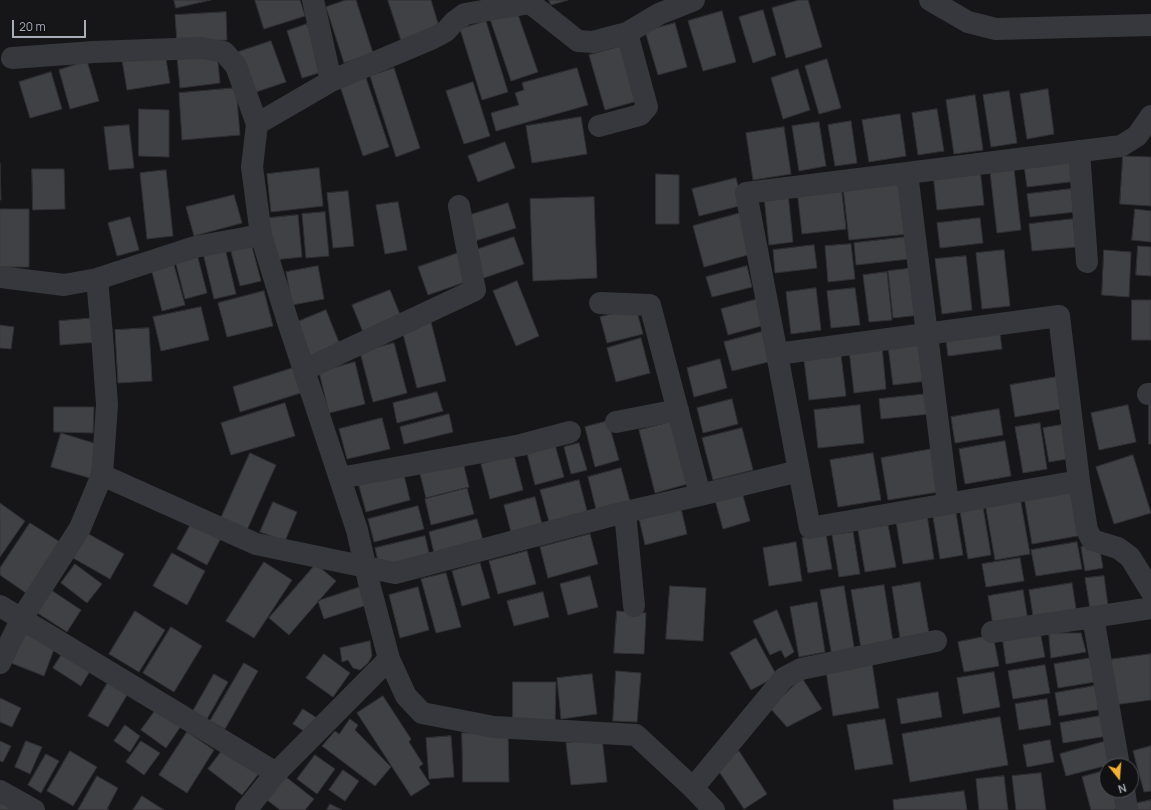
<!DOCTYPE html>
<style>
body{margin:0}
#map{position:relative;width:1151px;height:810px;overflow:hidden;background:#161618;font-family:Manrope,sans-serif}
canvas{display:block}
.north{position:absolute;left:1099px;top:758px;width:40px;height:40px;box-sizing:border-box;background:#111113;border:1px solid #4d4f55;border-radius:50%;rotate:163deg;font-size:11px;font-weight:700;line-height:16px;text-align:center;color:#a8adb8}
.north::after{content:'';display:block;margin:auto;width:14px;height:18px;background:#f2b134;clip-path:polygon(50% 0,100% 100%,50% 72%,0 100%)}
.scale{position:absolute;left:12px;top:20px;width:74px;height:18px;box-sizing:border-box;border:2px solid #a8adb8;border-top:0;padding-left:5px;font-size:12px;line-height:14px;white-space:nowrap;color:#a8adb8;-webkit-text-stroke:3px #111113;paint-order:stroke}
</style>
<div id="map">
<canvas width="1151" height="810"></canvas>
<div class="north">N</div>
<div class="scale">20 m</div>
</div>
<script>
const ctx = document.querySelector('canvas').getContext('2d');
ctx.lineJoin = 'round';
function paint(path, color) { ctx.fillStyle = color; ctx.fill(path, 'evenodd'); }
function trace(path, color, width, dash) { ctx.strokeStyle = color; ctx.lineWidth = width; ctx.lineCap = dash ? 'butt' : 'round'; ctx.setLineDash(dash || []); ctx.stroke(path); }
const building = new Path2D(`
 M174,0H211L176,8Z
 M255,0H300L305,16L264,29Z
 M346,0H356L373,53L344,63L326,7Z
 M388,0H431L440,30L402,43Z
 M549,0H568L551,5Z
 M799,0H808L822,47L786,58L772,8Z
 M515,6L538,72L511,81L489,16Z
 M763,10L776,55L753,63L739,17Z
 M722,11L736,62L703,71L688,21Z
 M226,12L227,40L177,43L175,15Z
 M486,21L508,92L482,100L460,29Z
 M675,23L687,67L658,75L645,31Z
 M307,24L322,72L302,78L287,31Z
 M271,41L286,82L250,94L235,53Z
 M625,45L641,100L605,110L589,55Z
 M165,53L170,83L127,90L122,60Z
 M217,53L220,83L180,88L177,57Z
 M827,59L841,108L819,114L805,66Z
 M87,61L99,101L70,109L59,70Z
 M394,68L420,148L396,157L370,76Z
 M577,68L588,105L496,131L491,113L519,105L515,93L524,90L522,83Z
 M798,69L810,110L783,119L771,78Z
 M51,72L62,109L30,118L19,82Z
 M366,78L389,147L363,156L340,86Z
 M473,82L490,136L464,144L446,91Z
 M236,88L240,135L182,140L179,93Z
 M1048,89L1054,134L1027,139L1020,94Z
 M1009,91L1017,143L991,147L983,95Z
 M975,95L983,150L954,154L946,100Z
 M139,109L169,110V157L139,156Z
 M937,109L944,151L918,155L912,113Z
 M900,114L906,156L869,162L862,120Z
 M581,117L587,154L532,163L526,126Z
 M851,121L857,163L835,166L828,125Z
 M819,122L826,166L799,171L792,126Z
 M129,125L134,168L109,170L104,127Z
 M784,127L791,174L753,180L746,133Z
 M505,142L515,168L478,182L468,156Z
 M1123,156L1151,157V206L1120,204Z
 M1075,160L1078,181L1027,187L1024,165Z
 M0,163L1,200H0Z
 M319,168L323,206L271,212L267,174Z
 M32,169H64L65,209L33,210Z
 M980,169L984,205L937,210L933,174Z
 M1014,169L1021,230L997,233L990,172Z
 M166,170L173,236L147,239L140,173Z
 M656,174L679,175V224H656Z
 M736,178L743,205L699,216L692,189Z
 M903,180L909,234L849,240L843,187Z
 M841,185L846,229L802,234L797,190Z
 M1071,189L1074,212L1030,217L1027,194Z
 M348,191L354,246L333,248L327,193Z
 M788,193L793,242L769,245L764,196Z
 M234,195L242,223L194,236L186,207Z
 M594,197L597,278L533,281L530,199Z
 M398,202L407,250L385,254L376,205Z
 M508,203L516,228L475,241L467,216Z
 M0,209H29V267H0Z
 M1135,209L1151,211V242L1132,240Z
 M325,212L329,256L306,258L302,214Z
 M744,212L755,253L704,267L693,226Z
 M298,215L302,257L273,260L269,218Z
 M130,217L139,250L117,256L108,223Z
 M980,218L983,243L940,248L937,223Z
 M1073,219L1076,247L1032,251L1029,224Z
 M514,237L524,264L481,279L472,251Z
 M907,237L909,259L856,265L854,243Z
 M250,239L261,281L240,286L229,244Z
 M224,244L236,294L214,299L202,249Z
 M851,244L855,279L828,282L825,246Z
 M814,245L817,268L775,273L773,250Z
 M1138,246L1151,247V276L1136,275Z
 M1004,250L1010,306L982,309L976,253Z
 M1104,250L1131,252L1129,297L1102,295Z
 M461,252L471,280L428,295L418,267Z
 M197,254L207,293L185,299L175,260Z
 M966,256L972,310L942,314L935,259Z
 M172,258L185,305L162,311L150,264Z
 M318,266L324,299L292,305L286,272Z
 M747,266L752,287L712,297L706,277Z
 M915,268L920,315L893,318L888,271Z
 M887,272L892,320L869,322L863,275Z
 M517,281L539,336L516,346L493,291Z
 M816,288L821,330L791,334L786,292Z
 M855,288L860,325L831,328L827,291Z
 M390,290L401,317L363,332L352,305Z
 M264,291L273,326L227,337L218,303Z
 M758,299L765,325L728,335L721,309Z
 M1132,300H1151V340H1132Z
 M201,307L209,340L161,351L153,317Z
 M636,308L643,334L607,343L600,317Z
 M326,310L340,345L311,357L297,322Z
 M96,318L98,342L60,345L59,321Z
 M431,322L446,381L417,388L402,330Z
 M0,325L14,327L11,349L0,348Z
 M999,326L1002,349L948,356L945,332Z
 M149,328L152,381L118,383L115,330Z
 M765,331L772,361L732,371L724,342Z
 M641,338L650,373L616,382L607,348Z
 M922,342L927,381L893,385L888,346Z
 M394,343L407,393L373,402L360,352Z
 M882,346L886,389L854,393L849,350Z
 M840,347L846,396L809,400L803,352Z
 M720,359L727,388L694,397L687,368Z
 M355,362L365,404L329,413L319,372Z
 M296,367L304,392L240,412L233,387Z
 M1062,376L1067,408L1015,417L1010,385Z
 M437,392L443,411L397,423L393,403Z
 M927,394L930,414L881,419L879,399Z
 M732,399L738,424L703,433L697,408Z
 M1149,400H1151V444H1149Z
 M285,403L295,436L231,455L221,423Z
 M860,405L864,443L818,448L814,410Z
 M1128,405L1136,442L1099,450L1091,413Z
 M54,407H94L93,433L54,432Z
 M999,409L1003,435L955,443L951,417Z
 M449,414L453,432L404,444L400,427Z
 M382,418L390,449L347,459L339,429Z
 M608,421L619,460L595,467L585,427Z
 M674,421L691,483L655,493L639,430Z
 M1040,423L1047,469L1023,473L1015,427Z
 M1067,424L1073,458L1049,462L1043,428Z
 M742,428L753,470L713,480L702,438Z
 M61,433L100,445L90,478L51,467Z
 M1005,441L1011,476L965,484L959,449Z
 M579,443L587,470L571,474L564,447Z
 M555,445L564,477L535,485L527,453Z
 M932,449L939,492L888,500L881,458Z
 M250,453L276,465L247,530L221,518Z
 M873,453L881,500L838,507L830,460Z
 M514,455L523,490L490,499L481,464Z
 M1133,455L1151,513L1114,524L1096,467Z
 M462,458L469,487L426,498L419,470Z
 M402,467L410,500L366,512L357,479Z
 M621,468L631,505L597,513L588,477Z
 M579,480L588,515L550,525L540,490Z
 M740,485L750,521L723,529L713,493Z
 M467,488L474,514L431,525L425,499Z
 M1074,488L1083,535L1032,544L1024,497Z
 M535,497L544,532L513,540L504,505Z
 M1020,497L1030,554L995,560L985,503Z
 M982,501L991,555L968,559L959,505Z
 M273,502L297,512L285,541L260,532Z
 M0,503L25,521L0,557Z
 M680,504L687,534L645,545L638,514Z
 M418,506L424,529L374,542L368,519Z
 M955,507L963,555L940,559L932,511Z
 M927,515L934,559L903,564L896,521Z
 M477,519L484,544L435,557L429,532Z
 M192,522L221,538L207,565L177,549Z
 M30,523L60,542L26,593L0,575V568Z
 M888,525L896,567L865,572L858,530Z
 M853,532L860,574L839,577L832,535Z
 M87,533L124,554L110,579L73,558Z
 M590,534L598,564L548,578L540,547Z
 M826,534L832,569L808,573L802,538Z
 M425,536L430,557L380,569L375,548Z
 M796,542L802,581L769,586L763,548Z
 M1077,542L1082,569L1036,576L1031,550Z
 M1099,544L1103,568L1085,571L1081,547Z
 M527,551L536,584L498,594L489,561Z
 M172,553L205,571L187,605L153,586Z
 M1020,558L1024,581L986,587L982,564Z
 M264,562L292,580L254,638L226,621Z
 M480,563L490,598L462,606L452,571Z
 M75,564L102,584L87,603L61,583Z
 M316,564L336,581L289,635L269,618Z
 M446,573L461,627L436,633L421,579Z
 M590,576L598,607L568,615L560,584Z
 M1104,576L1108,606L1090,609L1085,578Z
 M920,582L929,633L900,638L892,587Z
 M1072,583L1077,615L1034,622L1029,590Z
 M884,585L893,642L861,648L851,590Z
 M670,586L706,588L703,641L666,639Z
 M844,586L855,653L832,656L820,590Z
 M360,587L367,605L324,619L318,601Z
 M418,587L429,630L400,638L389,595Z
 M51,590L81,610L67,632L36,612Z
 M1023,590L1028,621L993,625L988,596Z
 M543,592L549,617L514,626L507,601Z
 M817,602L825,652L799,657L790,607Z
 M777,610L794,652L785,658L781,650L770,655L753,621Z
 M135,611L165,630L139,672L109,654Z
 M617,611L646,613L644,654L614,653Z
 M171,627L202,646L174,692L143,673Z
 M18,630L56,644L44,676L6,661Z
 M1040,631L1045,657L1006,664L1002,636Z
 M1049,633H1081L1086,652L1051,658Z
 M993,635L999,666L964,672L958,642Z
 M756,638L777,676L751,690L730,653Z
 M370,641L372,656L368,663L360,670L353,668L348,660L342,662L340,648Z
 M62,654L90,671L81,686L53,668Z
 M324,654L350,673L333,697L306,678Z
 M1151,654V700L1113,705L1107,660Z
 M1091,658L1095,682L1058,688L1054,664Z
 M244,663L258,671L225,729L210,721Z
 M872,663L879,708L833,716L826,671Z
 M1045,665L1050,693L1013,699L1008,671Z
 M616,671L641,673L637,722L613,721Z
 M994,672L1000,707L963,714L957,678Z
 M214,674L228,682L207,719L193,711Z
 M592,674L597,714L561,719L557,678Z
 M802,678L822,709L787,727L770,708Z
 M110,679L130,690L108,727L88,716Z
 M513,682H556L555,725L513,724Z
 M1099,685L1103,709L1059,716L1055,693Z
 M938,692L942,717L901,724L897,699Z
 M383,696L411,739L409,742L423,764L419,767L430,784L411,796L357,713Z
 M0,698L21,708L12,727L0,722Z
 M1047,699L1051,725L1019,730L1015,704Z
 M157,708L181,726L166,748L141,730Z
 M303,709L317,718L307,733L293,724Z
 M1105,715L1108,736L1063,743L1060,723Z
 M1000,717L1008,765L910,782L902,734Z
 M350,719L358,725L355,730L391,767L375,786L322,746L335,731L339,734Z
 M885,719L893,764L855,770L847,725Z
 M125,725L140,736L130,752L114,741Z
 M187,732L214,750L187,793L159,775Z
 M462,733H508L509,782H463Z
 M451,736L454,777L429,779L426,738Z
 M602,738L607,782L571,785L566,743Z
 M1050,740L1054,762L1027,767L1023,745Z
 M1110,740L1116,763L1066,776L1060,754Z
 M0,741L11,746L3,762L0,761Z
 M26,741L42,747L30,774L15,767Z
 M141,741L160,753L144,775L126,762Z
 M227,744L261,771L242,795L208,769Z
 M1151,746V791L1144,792L1133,751Z
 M70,751L97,767L73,806L47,791Z
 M739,751L767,794L744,809L716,767Z
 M46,754L59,761L41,793L28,785Z
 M315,755L335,769L317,794L297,779Z
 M343,770L359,781L345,801L329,790Z
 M1107,770V790H1118L1123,807L1113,810H1091L1082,777Z
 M1041,773L1046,810H1016L1012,776Z
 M97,776L118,788L107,809L109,810H78Z
 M1004,776L1008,810H979L976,779Z
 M286,777L314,799L305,810H280L267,800Z
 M964,791L967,810H894L893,800Z
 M142,796L164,810H133Z
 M0,799L15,810H0Z
 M1151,800V810H1135L1133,804Z
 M330,804L342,810H327Z`);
paint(building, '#404145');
trace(building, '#303034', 1);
trace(new Path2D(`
 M313,0L331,81
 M530,0V3L465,14L454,22L446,31L433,38L331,81L257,124L252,167L261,235L287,319L357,530L370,587L389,659L406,696L422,713L494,727L636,735L693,788L714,810
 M930,0L968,22L996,29L1151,25
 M530,3L578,41L593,42L627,33L659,14L694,0
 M12,58L94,52L202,48L224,52L236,66L257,124
 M599,126L640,115L647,107L627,33
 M1079,151L1087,262
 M0,277L64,285L97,279L195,247L261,235
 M600,303L650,305L700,495L799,471L810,528L1079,481L1059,316L777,354L799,471
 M777,354L746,193L907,173
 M304,370L475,290L459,206
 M1148,394H1151
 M616,422L678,410
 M102,475L256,544L395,573L613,515L700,495
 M340,478L521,445L570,432
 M1079,481L1087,530L1092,540L1118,548L1130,557L1151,591
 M948,504L907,173L1121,146L1137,136L1151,116
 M625,512L634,606
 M0,606L276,773
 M992,632L1093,617
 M0,663L22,618L80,528L102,475L107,405L102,335L97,279
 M1119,766L1093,617L1151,608
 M693,788L784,678L801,669L936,641
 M1124,790L1127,810
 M0,791L34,810
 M246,810L276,773L389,659`), '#37383d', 22);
</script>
